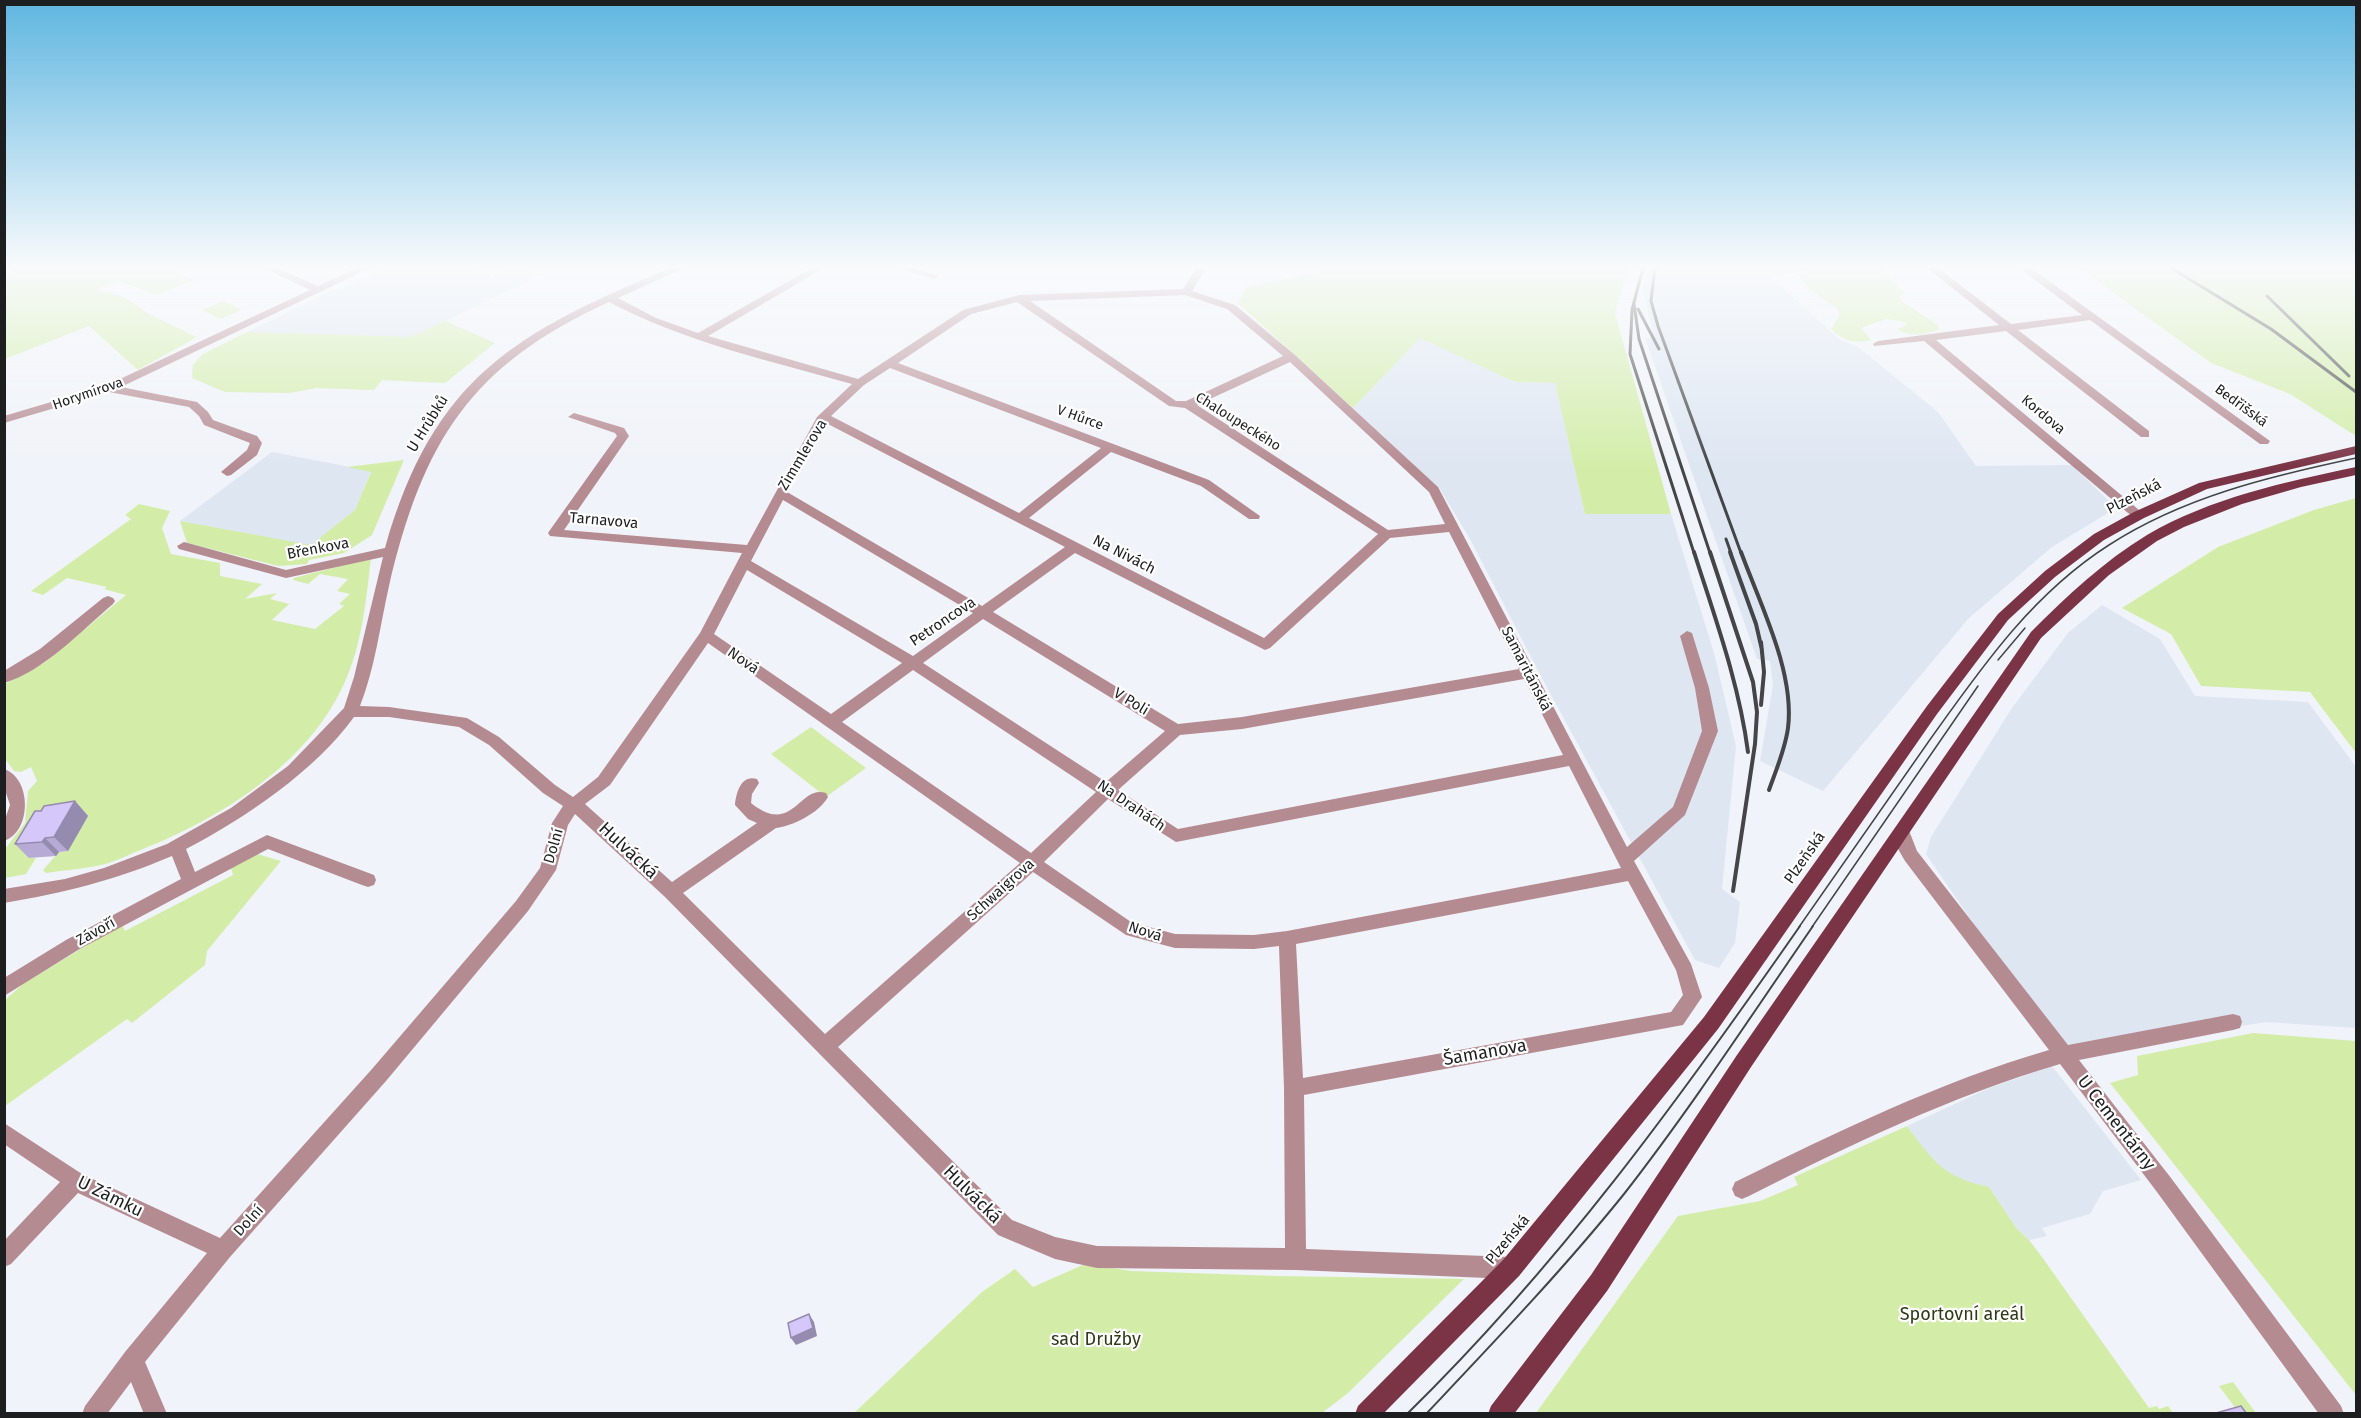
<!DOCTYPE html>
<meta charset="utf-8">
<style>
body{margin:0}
#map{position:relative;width:2361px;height:1418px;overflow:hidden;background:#f0f3f9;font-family:"Fira Sans",sans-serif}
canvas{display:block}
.frame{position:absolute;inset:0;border:6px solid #1d1e20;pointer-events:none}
</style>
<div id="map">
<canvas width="2361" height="1418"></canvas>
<div class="frame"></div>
</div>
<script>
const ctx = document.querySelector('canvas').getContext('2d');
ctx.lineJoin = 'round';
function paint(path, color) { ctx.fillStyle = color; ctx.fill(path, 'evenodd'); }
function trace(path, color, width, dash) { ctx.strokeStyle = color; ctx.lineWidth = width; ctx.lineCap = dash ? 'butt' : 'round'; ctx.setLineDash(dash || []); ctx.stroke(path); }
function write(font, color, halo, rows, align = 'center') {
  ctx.font = font + ' "Fira Sans",sans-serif'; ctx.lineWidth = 4.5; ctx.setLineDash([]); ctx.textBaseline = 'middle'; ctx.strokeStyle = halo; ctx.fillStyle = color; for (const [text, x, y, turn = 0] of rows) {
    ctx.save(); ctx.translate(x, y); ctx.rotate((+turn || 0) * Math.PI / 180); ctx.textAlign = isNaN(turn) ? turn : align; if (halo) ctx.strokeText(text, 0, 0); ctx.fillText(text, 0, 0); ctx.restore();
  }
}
paint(new Path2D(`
 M388,268H469L492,277L512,268H519L540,275L446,321L495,343L445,383L382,380L374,390L316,388L289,393L225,392L192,378L193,365L203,354L335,289L339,290Z
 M1651,268H1827L1770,276L1839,339L1858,347L1938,412L1976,466L2072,465L2116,508L2052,547L1969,618L1823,791L1760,761L1773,685L1770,661L1757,659L1645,338H1654L1642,285Z
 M1420,337L1515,382L1555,383L1585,514H1671L1714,653L1736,746L1722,889L1740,902L1735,943L1719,968L1695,960L1543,680L1470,539L1440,489L1353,408Z
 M272,452L371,471L355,510L311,546L180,521Z
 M2102,605L2160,639L2195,696L2308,702L2356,767V1028L2266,1022L2063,1055L1926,854L1931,837L2012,708L2068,633Z
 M2052,1066L2141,1180L2103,1191L2090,1214L2042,1228L2047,1236L2029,1240L2017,1229L1989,1187L1965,1182L1945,1171L1928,1155L1907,1126L1987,1089Z`), '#dee6f2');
paint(new Path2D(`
 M12,268H168L194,280L156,295L118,281L98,289L124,297L149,314L197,337L138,370L89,326L5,359C4,340 0,279 12,268Z
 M1334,268H1628L1615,313L1671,514H1585L1555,383L1515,382L1420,338L1353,408L1238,303L1246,287Z
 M1837,268H1884L1889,277L1905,293L1900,296L1901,301L1938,325L1939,329C1928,335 1908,337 1897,329L1907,325L1905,322L1887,319L1863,327L1862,329L1871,340C1855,344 1843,341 1831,329L1840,315L1837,308L1809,289L1796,274Z
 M2079,268H2356V436L2290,394L2211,363Z
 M223,301L241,310L221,319L202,310Z
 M445,321L495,343L445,383L382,380L374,390L316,388L289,393L225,392L192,378L193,365L203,354L247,332L411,337Z
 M404,460L372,535L344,553L309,560L307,564L278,566L187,543L180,521L311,545L355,510L371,472L347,467Z
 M2356,498V753L2310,692L2201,686L2171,634L2122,608L2218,547L2314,510Z
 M139,504L170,511L162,528L171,554L220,563V576L262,584L245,599L277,593L270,599L289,604L272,620L315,629L344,606L339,604L350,594L337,591L348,579L320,574L308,584L293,580L294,578L371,558C366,601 362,646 343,686C306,765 221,818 143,849C130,854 117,861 105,864C86,869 65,870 46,873L43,870L59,852L68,851L71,845H63L76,824L84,823L88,816L58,820L55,825L49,826L30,858H36L26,874L5,878V849L25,823L28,791L37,781L31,767L21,772L14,771L5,759V684L44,663L126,595L104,589L107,587L67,578L43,595L31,591L131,519L125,515Z
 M811,727L866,768L826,797L771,754Z
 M257,854L281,861L207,951L205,965L132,1023L127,1019L5,1106V1000L23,984L122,924L125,931L233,875L231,868Z
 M2253,1033L2356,1041V1395L2110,1083L2138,1075L2137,1056Z
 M1907,1126C1934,1162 1943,1177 1989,1187L2017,1229L2029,1240L2042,1257L2149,1408L2157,1406L2159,1409L2168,1406L2173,1413H1536L1678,1216L1760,1201L1798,1185L1794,1177Z
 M1085,1264L1132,1271L1278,1276L1464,1279L1348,1393L1322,1413L853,1414L982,1292L1015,1269L1033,1287Z
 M2233,1382L2256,1413H2239L2219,1386Z`), '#d3eda9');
paint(new Path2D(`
 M264,268H277L318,286L357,268H370L121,387L197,402L208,412L213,420L257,436L262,443L257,455L231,475L227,476L221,472L247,450L250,443L204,425L199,416L189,407L109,392L4,423V416L105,386L310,290Z
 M670,268H684L618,298L656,318L698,333L812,268H824L708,336L858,379L963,310L1019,295L1183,289L1196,268H1206L1192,291L1235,305L1295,355L1438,487L1627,847L1673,807L1702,731L1695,688L1680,636L1687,631L1692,633L1709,688L1718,731L1685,815L1634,861L1691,964L1702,997L1683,1025L1304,1095L1306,1249L1511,1257L1519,1260L1522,1268L1519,1276L1511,1279L1296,1270L1097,1268L1055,1259L998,1235L665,897L575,814L568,825L556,870L528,911L386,1081L230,1257L145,1362L167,1414H144L131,1382L107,1414H82L85,1406L125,1352L207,1253L78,1193L11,1264L4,1267V1241L60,1182L4,1144V1123L82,1174L220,1238L372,1069L516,901L540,868L552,823L563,806L543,793L489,745L459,727L389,717H354C315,771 244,819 186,849L195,872L267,835L374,875L376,880L374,885L368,887L362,885L268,849L78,950L4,996V978L66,940L181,879L172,856C116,880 64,893 4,903V889L65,879L104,868L167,844L231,808L288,766L344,708L354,677L383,557L286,578L179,549L177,546L184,542L286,570L385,548C434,376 516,333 670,268ZM1185,295L1227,309L1283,356L1186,401H1176L1030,301ZM609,302C685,342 770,361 852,384L817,417L747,545L564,530L629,436L624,428L574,413L568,417L615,433L617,436L550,530L548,533L550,536L742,553L700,633L598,777L573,797L555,785L499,737L467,718L389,707L360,706C375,668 380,626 389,586C423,442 470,365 609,302ZM1017,302L1169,406L1185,408L1378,534L1264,638L1029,518L1111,452L1201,486L1249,519H1259L1260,516L1209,480L898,363L971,314ZM1290,362L1429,492L1445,524L1388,530L1197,405ZM890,368L1101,448L1019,513L831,416L864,385ZM826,423L1065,547L982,606L787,492ZM783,500L973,613L913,656L751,561ZM1449,532L1519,669L1242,717L1178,724L993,612L1075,553L1265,650L1270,648L1390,538ZM747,570L902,663L831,714L714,634ZM983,619L1165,731L1106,782L923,663ZM708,643L1020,863L825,1034L683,893L776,828C793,826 819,813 828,797L826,793C799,784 793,837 751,803L752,794L759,783L757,779C741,774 736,793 735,805L748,819L757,823L672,882L585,804L610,785ZM913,670L1096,792L1031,853L842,722ZM1524,679L1563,755L1178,829L1118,790L1180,735L1242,729ZM1569,766L1621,868L1287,931L1254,935L1175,934L1131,922L1044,862L1108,799L1176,842ZM1033,872L1126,935L1175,948L1254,949L1279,946L1284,1088L1285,1248L1097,1246L1055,1237L1012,1220L838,1047ZM1628,881L1676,970L1683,995L1671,1012L1303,1078L1296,944Z
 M897,268H914L939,276L934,279Z
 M1927,268H1938L2011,324L2082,315L2019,268H2031L2270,441L2268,444H2260L2090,320L2018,330L2149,431V437H2141L2006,331L1936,340L2145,515L2139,519L2134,518L1924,341L1874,346L1873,344L1878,341L1999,325Z
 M108,596L113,598L115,601L113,604C82,630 43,672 4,683V671L40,649L103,598Z
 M4,769C32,778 32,832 4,841V822L10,805L4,787Z
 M1902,827L1908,828L1917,851L2068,1045L2233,1014L2240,1016L2242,1022L2240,1028L2233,1030L2079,1060L2171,1178L2341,1406L2344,1414H2319L2157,1192L2060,1064C1951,1096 1850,1145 1749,1196L1742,1199L1735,1196L1732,1189L1735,1182C1837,1132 1939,1082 2049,1050L1905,861C1900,851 1890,839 1896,828Z`), '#b58b92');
paint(new Path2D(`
 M2356,446V454L2207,489L2144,518L2104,540L2055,577L2008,620L1937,714L1718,1029L1519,1276L1383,1414H1355L1358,1406L1503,1260L1704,1017L1927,706L1998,614L2045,571L2094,534L2134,512L2199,483Z
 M2356,467V475L2301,487L2242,504L2184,527L2157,541L2109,575L2041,638L1751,1067L1607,1291L1514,1414H1488L1491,1406L1591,1275L1737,1055L2031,632C2067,596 2104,561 2147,535C2210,498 2285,482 2356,467Z`), '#7b3445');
trace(new Path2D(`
 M1998,660L2025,628
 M1799,927C1842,865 1885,803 1929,741C1981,668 2032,594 2109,545C2183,497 2271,476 2356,458
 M1812,927L1978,686`), '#434547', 1.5);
trace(new Path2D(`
 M1407,1414C1560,1264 1678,1101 1800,926
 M1426,1414C1494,1342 1562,1271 1624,1194C1691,1108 1751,1016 1813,926`), '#434547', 2);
trace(new Path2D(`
 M1643,268L1632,310L1630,354L1694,553
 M1655,268L1651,301L1658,326L1741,553
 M2171,268L2271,329L2356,392
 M2267,296L2349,376
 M1634,304L1639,339L1710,553
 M1638,309L1659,349
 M1726,539L1731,553`), '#434547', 3);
trace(new Path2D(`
 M1694,552C1715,618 1739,683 1748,752
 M1710,552L1753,682L1757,712L1755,744L1733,891
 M1730,552L1756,624L1762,650
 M1741,552C1760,604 1795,672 1788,728C1785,750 1776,770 1769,790
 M1761,642L1764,672L1761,705`), '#434547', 4);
paint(new Path2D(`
 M75,801L88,816L68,851L59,852L56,856L29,858L15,844L41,811Z`), '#b7abd6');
paint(new Path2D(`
 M75,801L88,816L68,851L54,837Z
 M45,838L59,852L56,856L42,842Z
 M809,1314L814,1322L817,1336L796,1345L791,1338Z`), '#958bae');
const building = new Path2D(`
 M75,801L54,837L45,838L42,842L15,844L35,811H41L44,806Z
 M809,1314L813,1328L791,1338L788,1323Z
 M2241,1406L2246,1413H2216Z`);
paint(building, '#d5c7f9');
trace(building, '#958bae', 1.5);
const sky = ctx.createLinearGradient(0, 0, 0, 467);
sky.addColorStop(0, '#5fb6e0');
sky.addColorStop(0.57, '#f8fafc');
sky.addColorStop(1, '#f8fafc00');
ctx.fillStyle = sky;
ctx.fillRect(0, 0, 2361, 467);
write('14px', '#1d1e20', '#fff', [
 ["Horymírova",88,394,-19],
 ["Bedřišská",2241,406,36],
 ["Kordova",2043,415,40],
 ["V Hůrce",1080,418,20],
 ["Chaloupeckého",1238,422,32]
]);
write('15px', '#1d1e20', '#fff', [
 ["U Hrůbků",428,424,-58],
 ["Zimmlerova",803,455,-59],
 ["Plzeňská",2134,497,-27],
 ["Tarnavova",604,521,5],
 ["Břenkova",318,549,-11],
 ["Na Nivách",1124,555,27],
 ["Petroncova",943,622,-34],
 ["Nová",743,661,35],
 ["Samaritánská",1526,669,63],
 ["V Poli",1131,702,31],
 ["Na Drahách",1131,806,34],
 ["Dolní",554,846,-74],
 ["Plzeňská",1805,858,-55],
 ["Schwaigrova",1001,890,-42],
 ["Závoří",96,932,-29],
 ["Nová",1145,932,18],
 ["Dolní",249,1221,-48],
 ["Plzeňská",1508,1240,-50]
]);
write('18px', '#1d1e20', '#fff', [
 ["Hulvácká",628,851,43],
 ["Šamanova",1485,1053,-10],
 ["U Cementárny",2116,1123,52],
 ["Hulvácká",972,1195,45],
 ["U Zámku",110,1197,26]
]);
write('18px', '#2f3b17', '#fff', [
 ["Sportovní areál",1962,1315],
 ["sad Družby",1096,1340]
]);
</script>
